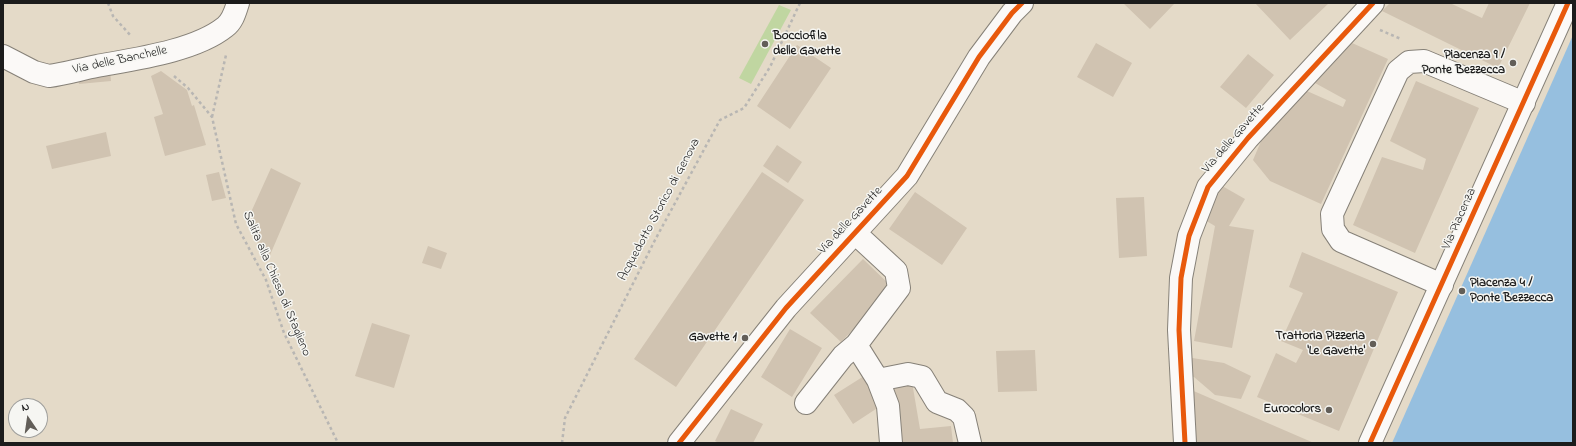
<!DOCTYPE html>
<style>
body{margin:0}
#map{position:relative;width:1576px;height:446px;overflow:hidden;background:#e4dac8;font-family:"Indie Flower",sans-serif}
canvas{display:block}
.frame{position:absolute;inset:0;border:4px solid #1c1c1c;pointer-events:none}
.north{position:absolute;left:8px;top:398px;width:40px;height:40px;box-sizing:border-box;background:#f6f6f2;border:1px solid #9f9f9c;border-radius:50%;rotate:347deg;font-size:11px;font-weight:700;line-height:16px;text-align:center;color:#1c1c1c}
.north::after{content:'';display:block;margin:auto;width:14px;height:18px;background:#625e58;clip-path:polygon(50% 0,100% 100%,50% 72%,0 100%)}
</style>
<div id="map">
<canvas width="1576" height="446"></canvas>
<div class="frame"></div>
<div class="north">N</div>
</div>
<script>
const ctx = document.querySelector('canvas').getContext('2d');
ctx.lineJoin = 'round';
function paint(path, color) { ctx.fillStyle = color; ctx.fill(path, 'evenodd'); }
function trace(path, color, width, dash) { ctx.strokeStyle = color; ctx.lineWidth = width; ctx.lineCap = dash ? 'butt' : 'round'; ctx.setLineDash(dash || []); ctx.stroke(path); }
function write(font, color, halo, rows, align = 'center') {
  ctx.font = font + ' "Indie Flower",sans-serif'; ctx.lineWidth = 3; ctx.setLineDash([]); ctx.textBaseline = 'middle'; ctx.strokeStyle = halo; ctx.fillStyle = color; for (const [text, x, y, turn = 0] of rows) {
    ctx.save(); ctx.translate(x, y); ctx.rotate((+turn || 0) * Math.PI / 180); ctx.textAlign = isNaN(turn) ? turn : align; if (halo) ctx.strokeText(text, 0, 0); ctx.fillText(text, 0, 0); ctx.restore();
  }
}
paint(new Path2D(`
 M779,5L791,10L751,84L739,78Z`), '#c0d6a1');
paint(new Path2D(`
 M1573,35V443H1392Z`), '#96bfdf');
paint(new Path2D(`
 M1123,3H1175L1150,29Z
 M1255,3H1329L1290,40Z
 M1390,3H1453L1452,4L1482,18L1489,3H1530L1498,68L1382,11Z
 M1096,43L1132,63L1113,97L1077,77Z
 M1352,43L1388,59L1321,204L1270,181L1253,160L1262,139L1307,91L1343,107L1346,100L1315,83Z
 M797,45L831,68L790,129L757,106Z
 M1248,54L1274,75L1246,108L1220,87Z
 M110,70L111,81L79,84L77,74Z
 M161,71L187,90L192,106L194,105L206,145L165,156L154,117L163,114L151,76Z
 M1416,81L1479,108L1415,253L1353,225L1382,157L1423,170L1426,159L1390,141Z
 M106,132L111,156L52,169L46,146Z
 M777,145L802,162L788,183L763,166Z
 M271,168L301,183L267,262L247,221Z
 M219,172L226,198L212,201L206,175Z
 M762,172L804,200L676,387L634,359Z
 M1217,183L1245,199L1229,226L1254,230L1232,348L1194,341L1215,226L1198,216Z
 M915,192L967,228L942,265L889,229Z
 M1144,197L1147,256L1119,258L1116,198Z
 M428,246L447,253L441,269L422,263Z
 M1302,252L1398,292L1339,431L1257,397L1276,353L1296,363L1303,350L1281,341L1303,293L1289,287Z
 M863,259L893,288L841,342L810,313Z
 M372,323L410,335L394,388L355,376Z
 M790,329L822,348L792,397L761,377Z
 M1035,350L1037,391L998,392L996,351Z
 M1186,357L1224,363L1251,376L1241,399L1215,395L1194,377L1188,376Z
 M864,376L882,405L853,424L834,395Z
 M912,382L920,429L951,426L953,443H898L889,385Z
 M1189,389L1314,443H1194Z
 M731,409L763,424L753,443H719L715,441Z`), '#d0c3b1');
const minor = new Path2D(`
 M3,56L34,72L49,76C65,74 81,69 97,66C135,59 195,51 225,27C233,21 235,12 238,3
 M1442,285L1341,241L1333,229L1332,214L1398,71L1409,62L1424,61L1524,103
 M856,345L878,380L888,406L891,443
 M878,380L908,374L922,377L937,402L957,410L964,417L970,443
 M806,403L843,356L856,345L899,288L896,271L855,233
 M679,443L786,308L907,176L979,57L1012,13L1022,3
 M1185,443L1179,330L1181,278L1189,236L1208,187L1248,138L1373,3`);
const major = new Path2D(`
 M1370,443L1568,3`);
trace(minor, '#868178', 24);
trace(major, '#868178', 24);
trace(new Path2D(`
 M108,3L113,16L131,36
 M1380,30L1401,39
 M174,76L188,88L212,117L236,224L266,280L284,333L338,443
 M212,117L226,55
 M562,443L565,418L655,240L720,120L744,108L770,67L800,3`), '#b8b6b3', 2.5, [3, 3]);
trace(minor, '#fbf9f7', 22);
trace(major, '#fbf9f7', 22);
trace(new Path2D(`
 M679,443L786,308L907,176L979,57L1012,13L1022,3
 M1185,443L1179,330L1181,278L1189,236L1208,187L1248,138L1373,3
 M1370,443L1568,3`), '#e8590c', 5);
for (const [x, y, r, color] of [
 [765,44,4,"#625e58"],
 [1513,63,4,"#625e58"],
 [1462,291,4,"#625e58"],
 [745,338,4,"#625e58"],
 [1373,344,4,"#625e58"],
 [1329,410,4,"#625e58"]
]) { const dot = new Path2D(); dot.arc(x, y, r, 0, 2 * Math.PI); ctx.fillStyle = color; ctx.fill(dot); trace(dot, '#f6f6f2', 1.5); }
write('bold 13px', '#1c1c1c', '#f6f6f2', [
 ["Bocciofila",773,37,"left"],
 ["delle Gavette",773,52,"left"],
 ["Piacenza 9 /",1505,56],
 ["Ponte Bezzecca",1505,71],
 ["Piacenza 4 /",1470,284,"left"],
 ["Ponte Bezzecca",1470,299,"left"],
 ["Trattoria Pizzeria",1365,337],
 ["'Le Gavette'",1365,352],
 ["Gavette 1",737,338],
 ["Eurocolors",1321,410]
], 'right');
write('13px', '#1c1c1c', '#f6f6f2', [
 ["Via delle Banchelle",120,61,-12],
 ["Via delle Gavette",1234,139,-49],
 ["Acquedotto Storico di Genova",660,210,-62],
 ["Via Piacenza",1460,219,-66],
 ["Via delle Gavette",851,221,-47],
 ["Salita alla Chiesa di Staglieno",276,284,67]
]);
</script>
